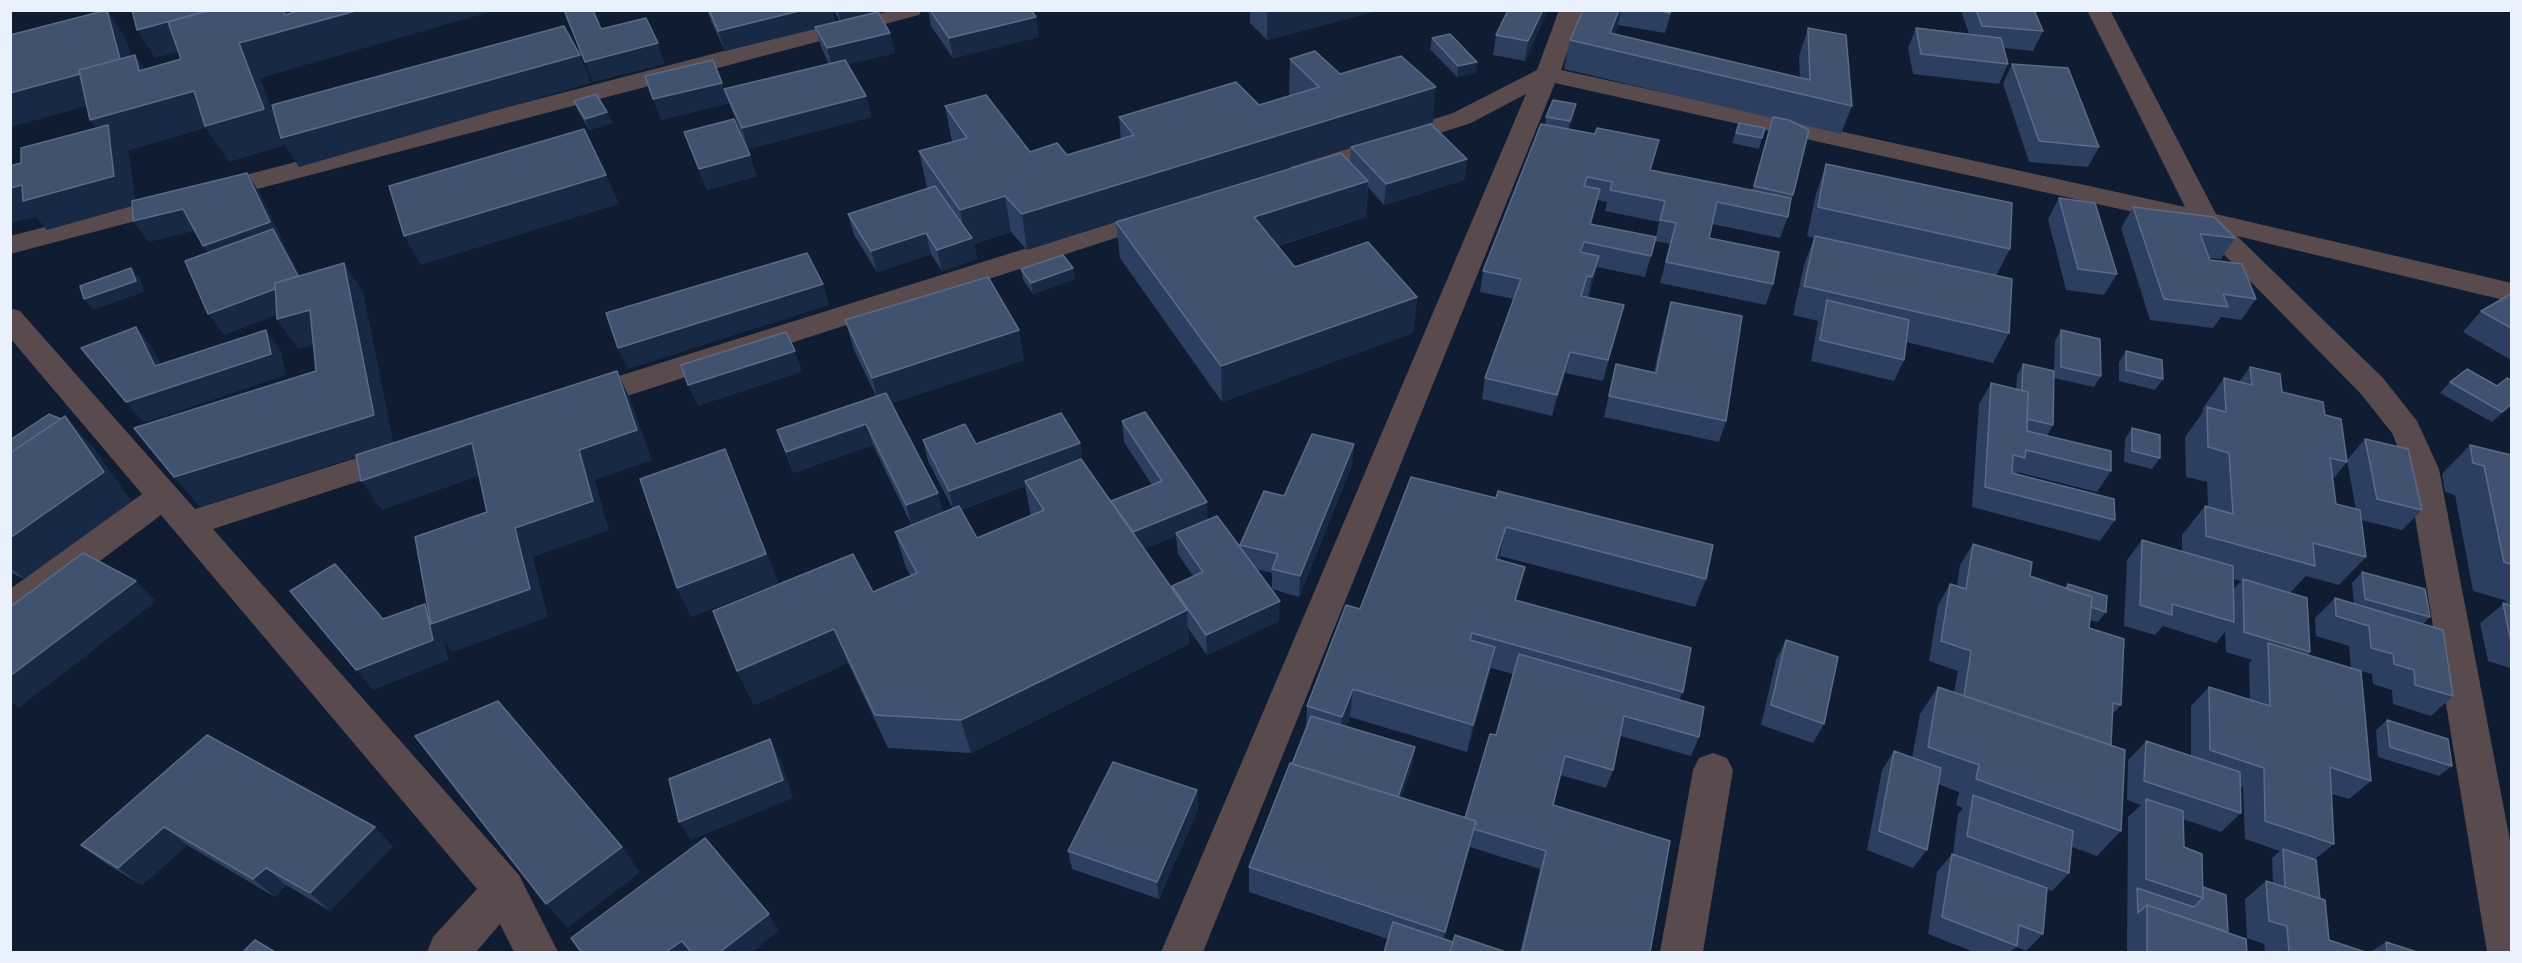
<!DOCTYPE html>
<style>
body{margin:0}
#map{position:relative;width:2522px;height:963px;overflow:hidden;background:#0f1c31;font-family:"PT Sans",sans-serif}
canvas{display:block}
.frame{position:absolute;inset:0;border:12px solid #e9f1fd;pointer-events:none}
</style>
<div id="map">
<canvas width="2522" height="963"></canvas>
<div class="frame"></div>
</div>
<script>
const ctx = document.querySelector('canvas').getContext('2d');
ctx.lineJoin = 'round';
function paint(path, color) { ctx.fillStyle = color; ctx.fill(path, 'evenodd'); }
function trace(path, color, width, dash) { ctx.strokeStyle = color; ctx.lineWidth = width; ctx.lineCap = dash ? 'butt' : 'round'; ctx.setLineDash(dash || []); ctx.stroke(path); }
paint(new Path2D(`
 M882,10H922L919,15L10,254V236Z
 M1559,10H1582L1561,70L2185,207L2087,10H2110L2216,214L2512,283V302L2237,236L2383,378L2417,421L2439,469L2512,851V952H2487L2407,469L2392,433L2361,394L2196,226L1555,83L1203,952H1161L1526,94L1471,123L1311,175L1302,177L1293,175L1289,169L1293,163L1453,113L1537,70Z
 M1158,207L1168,209L1172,215L1168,221L593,407L582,410L571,407L566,399L571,391Z
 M10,308L20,311L195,509L401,444L412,448L417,456L412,464L213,529L519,875L558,952H514L500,924L476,952H427L433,937L477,889L161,515L23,619L10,623V589L142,494L10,338Z
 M1713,753L1727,758L1733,770L1703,952H1660L1693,770L1699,758Z`), '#584a4d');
paint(new Path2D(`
 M707,10H832L835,22L840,21L833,10H894L879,14L890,33L895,53L848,64L866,96L871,117L748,149L729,103L661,120L725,89L829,64L821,47L816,29L725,51L711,21Z
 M928,10H1031L1039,37L953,58L931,26Z
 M1250,10H1372V12L1267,40L1250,23Z
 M1548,10L1525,61L1493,55L1496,35Z
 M1583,10H1672L1665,33L1618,25L1615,35L1800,77L1799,56L1808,28L1852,106L1841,134L1796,123L1793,195L1789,206L1788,217L1780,238L1712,224L1709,238L1773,284L1766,305L1660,283L1670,244L1655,241L1645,277L1597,267L1588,298L1618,326L1603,381L1565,373L1552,416L1482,399L1485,378L1514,299L1480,292L1483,271L1545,125L1546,117L1574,115L1569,129L1651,170L1752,190L1772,118L1564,69L1570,40ZM1598,200L1607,202L1605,211L1659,222L1656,237L1591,224Z
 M1961,10H2034L2043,31L2033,51L2004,48L2008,64L1999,84L1913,74L1908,48L1916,28L1969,34Z
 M1432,38L1477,62L1476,72L1457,77L1430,49Z
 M1290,59L1340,74L1433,122L1353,147L1467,159L1464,180L1384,205L1368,187L1366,217L1278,246L1295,267L1417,297L1413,333L1222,402L1120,258L1116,222L1350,162L1351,147L1027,250L1011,232L974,244L977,259L942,271L931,254L877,272L854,235L848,214L927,188L919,151L952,142L945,106L1030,152L1067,155L1121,139L1119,117L1259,105L1291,95L1289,94Z
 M2012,64L2099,147L2088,167L2029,162L2003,84Z
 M574,101L607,112L612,123L589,130L578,111Z
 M1739,123L1762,138L1759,149L1732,143Z
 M684,132L757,176L707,190Z
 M1826,164L2010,249L1996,276L2009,333L1993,363L1906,342L1904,360L1894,381L1811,361L1818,321L1793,315L1804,265L1814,238L1807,236L1816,194Z
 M2059,198L2117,274L2104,295L2066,290L2048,219Z
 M2133,207L2235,238L2221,259L2209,258L2210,260L2256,299L2241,320L2221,317L2213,328L2150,320L2121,228Z
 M1073,268L1075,279L1033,294L1023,280L1021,269Z
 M2511,294V360L2463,332L2481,311Z
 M1671,302L1726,421L1719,442L1604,417L1616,364L1654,372L1665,323Z
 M845,320L1024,360L892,403L943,513L953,509L928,461L923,440L976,444L1080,443L1082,461L1112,502L1152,485L1124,442L1122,421L1207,520L1240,547V545L1284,496L1354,444L1352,465L1299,597L1272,589V573L1256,569L1279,621L1207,655L1188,628L1189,644L971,753L888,748L848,663L754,705L737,671L873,592L911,576L906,568L895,532L912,526L873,445L793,473L777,430L876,396L854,350ZM1025,486L1031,516L977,538L961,510ZM1176,536L1178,554L1193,576L1172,586V589L1144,549Z
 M2061,330L2101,376L2094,387L2054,378L2053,425L2047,436L2111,471L2097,492L2017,472L2016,474L2115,520L2100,541L1972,507L1979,404L1991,383L2016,390L2017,375L2023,364L2054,371L2055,341Z
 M2126,351L2163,379L2155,390L2119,381V362Z
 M2250,367L2282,392L2325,415L2347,462L2333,479L2336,504L2356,510L2347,460L2365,439L2422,510L2402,530L2361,520L2366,557L2339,585L2306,576L2290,593L2310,652L2308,655L2371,781L2349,799L2331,794L2334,844L2315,859L2320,899L2329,940L2365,952H2265L2264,944L2247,938L2245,899L2266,881L2273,883L2272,858L2280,851L2245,839L2243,787L2240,786L2241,813L2221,832L2183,819L2184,847L2203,887L2228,932L2247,952H2127L2128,817L2141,805L2127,800L2128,760L2146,741L2191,756V706L2209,687L2250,700L2249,663L2252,660L2226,652L2225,632L2216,643L2163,626L2155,635L2124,626L2127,560L2142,540L2182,551V535L2205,506L2208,507L2207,482L2186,477L2185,437L2203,412V408L2224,378L2239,382ZM2233,579L2241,581L2233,590Z
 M2450,382L2511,407L2492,422L2440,393Z
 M2132,428L2160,458L2152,469L2124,462L2125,439Z
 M10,440L92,446L131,501L24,579L10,572Z
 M2470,445L2511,455V666L2510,668L2488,661L2480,623L2507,601L2473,591L2455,495L2445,492L2442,474Z
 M1496,498L1706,579L1695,607L1500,556L1499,560L1517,600L1683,692L1679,700L1699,737L1691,756L1620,736L1613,770L1606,788L1560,775L1553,805L1650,952H1520L1540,869L1470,847L1444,939L1453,942L1506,952L1388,939L1249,892V867L1306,729L1307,706L1360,609ZM1491,668L1513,674L1496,735L1465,818L1401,798L1412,766L1415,747L1346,727L1350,717L1467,752Z
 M1973,544L2030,576L2065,588L2068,584L2106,612L2098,622L2090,620L2089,628L2121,705L2112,715L2111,745L2121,831L2097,856L2072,847L2069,873L2052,891L2047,889L2043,934L2026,951L2016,947L2010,952H1974L1928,934L1937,872L1952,854H1953L1958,814L1963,808L1956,805L1959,792L1938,784L1927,850L1913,868L1867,850L1882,770L1894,751L1912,758L1920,714L1938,687L1954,692L1958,671L1929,661L1938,605L1950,584L1957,586L1960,565Z
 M2362,572L2430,617L2423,624L2453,696L2431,716L2393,704L2392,690L2373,684L2372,674L2351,668L2349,646L2316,636L2315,618L2335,598L2354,604L2352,583Z
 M1786,640L1824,724L1813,743L1761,725L1776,660Z
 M2387,720L2452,766L2439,776L2378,757L2376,730Z
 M207,735L393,846L330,911L286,885L275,897L187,845L142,885L105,863L81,845Z
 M1197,790L1198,809L1159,899L1072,869L1068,851Z
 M2386,942L2417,952H2370Z`), '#2c3f60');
paint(new Path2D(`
 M107,10L126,38L140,91L11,127L10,93Z
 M211,10L229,39L155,58L137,30Z
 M283,10H286L295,28L359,10H497L260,78L283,138L580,55L591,83L299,167L285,145L229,162L206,128L127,151L129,154L136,205L47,230L36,217L10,223V188L111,148L90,120L139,71L135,55L159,89L239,43Z
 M803,10H832L835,24L725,51L718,31Z
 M838,10H894L841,23Z
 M1273,10H1372V12L1267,40V12Z
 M1543,10H1548L1525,61L1528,41Z
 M1619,10H1621L1617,30L1609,50L1610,33Z
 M1036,17L1039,37L953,58L949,38Z
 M890,33L895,53L832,68L827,48Z
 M658,43L665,64L593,82L585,62Z
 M1477,62L1476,72L1457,77L1458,66Z
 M722,83L729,103L661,120L653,99Z
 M1436,87L1433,122L1027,250L1022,214Z
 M866,96L871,117L748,149L742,128Z
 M1576,104L1574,115L1568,132L1570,121Z
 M607,112L612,123L589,130L585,119Z
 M750,155L757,176L707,190L699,169Z
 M1467,159L1464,180L1384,205L1386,184Z
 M247,173L260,193L284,243H283L287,250L314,301L224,335L208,314L218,267L203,246Z
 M606,175L619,204L421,265L404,236Z
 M1368,181L1366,217L1254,253V217Z
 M1600,189L1596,210L1585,244L1590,224Z
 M1005,196L1011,232L974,244L977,259L942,271L937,250L966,240L960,210Z
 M183,209L198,230L149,242L133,221Z
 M926,233L931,254L877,272L871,251Z
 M1599,256L1594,277L1587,298L1592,277Z
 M344,263L363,292L394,445L200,507L174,477L374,415Z
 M131,268L140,279L144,292L93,310L84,299Z
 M1073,268L1075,279L1033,294L1031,283Z
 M823,284L829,305L628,369L618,348Z
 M1417,297L1413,333L1222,402L1221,366Z
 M310,310L330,340L298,349L277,319Z
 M136,327L153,348L172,387L266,330L281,351L286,375L144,423L126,402L155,366Z
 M1019,330L1024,360L880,407L872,378Z
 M795,351L802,372L698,406L688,385Z
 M1570,352L1565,373L1552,416L1557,395Z
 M617,371L631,401L652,460L595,480L609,530L533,557L548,617L453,652L444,641L449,660L373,690L356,670L425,604L439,622L579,450Z
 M2511,404V407L2492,422L2502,412Z
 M65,416L92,446L131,501L24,579L10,567V538Z
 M866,424L873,445L793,473L786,452Z
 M472,443L490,472L382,510L361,481Z
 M1080,443L1083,464L1025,481V486L954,512L949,491Z
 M1354,444L1352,465L1299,597L1300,576Z
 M725,449L779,583L691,617L677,588Z
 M938,493L944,514L912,526L906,505Z
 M1207,502L1208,523L1176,533V536L1134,553L1132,532Z
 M1506,527L1500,556L1490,588L1496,559Z
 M1525,567L1518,596L1508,628L1515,600Z
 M136,581L156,601L19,708L10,701V676Z
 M1280,601L1279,621L1207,655L1206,635Z
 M1187,610L1189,644L971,753L961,720Z
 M834,629L848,663L754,705L737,671Z
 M1495,647L1489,675L1467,752L1473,725Z
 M1353,689L1350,717L1340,744L1342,717Z
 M770,739L780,758L793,798L691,840L679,822Z
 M1415,747L1412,766L1393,823L1396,804Z
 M1197,790L1198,809L1159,899L1157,882Z
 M1476,821L1470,847L1440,952L1445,932Z
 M164,827L187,845L142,885L118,868Z
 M375,827L393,846L330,911L310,893Z
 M622,847L640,872L568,928L546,904Z
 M266,868L286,885L275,897L253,879Z
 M769,914L779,931L753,952H720Z
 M682,941L691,952H666Z`), '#182946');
const building = new Path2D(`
 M107,10L120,59L79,70L80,74L10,93V35Z
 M132,10H211L137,30Z
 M211,10H283L285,15L300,10H359L239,43L264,109L205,126L194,91L90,120L79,70L135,55L139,71L181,59L168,22Z
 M564,10H593L601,29L646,18L658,43L585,62Z
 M709,10H803L718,31Z
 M930,10H1031L1036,17L949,38Z
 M1508,10H1543L1528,41L1496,35Z
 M1583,10H1619L1610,33L1810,80L1808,28L1846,35L1852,106L1570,40Z
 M1656,10H1671L1670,13Z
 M1976,10H2034L2043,31L1982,26Z
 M878,12L890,33L827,48L815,27Z
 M564,26L580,55L281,138L272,105Z
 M1916,28L2001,38L2008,64L1921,54Z
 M1450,34L1477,62L1458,66L1432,38Z
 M1315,51L1340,74L1401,56L1436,87L1022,214L1005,196L960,210L919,151L967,138L945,106L986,95L1030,152L1057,143L1067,155L1134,135L1119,117L1236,82L1259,105L1319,87L1290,59Z
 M713,60L722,83L653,99L645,76Z
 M845,60L866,96L742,128L724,89Z
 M2012,64L2068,68L2099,147L2039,141Z
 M596,94L607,112L585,119L574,101Z
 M1553,100L1576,104L1570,121L1546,117Z
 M1773,117L1789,120L1809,130L1793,195L1754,186Z
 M734,119L750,155L699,169L684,132Z
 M1739,123L1765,128L1762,138L1736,133Z
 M1431,124L1467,159L1386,184L1351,147Z
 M1541,124L1595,134L1597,128L1659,140L1650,170L1791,198L1788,217L1717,202L1709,238L1779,252L1773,284L1666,262L1676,223L1660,220L1665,201L1610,190L1612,182L1587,177L1584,186L1600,189L1590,224L1656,237L1651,256L1584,242L1580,252L1599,256L1592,277L1587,276L1581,296L1624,305L1608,360L1570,352L1557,395L1485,378L1521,279L1483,271Z
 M108,125L114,176L23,201L22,185L10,188V166L21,163V148Z
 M584,129L606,175L404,236L389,186Z
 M1341,153L1368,181L1254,217L1295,267L1368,242L1417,297L1221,366L1116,222Z
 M1826,164L2012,203L2010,249L1818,207Z
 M247,173L270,222L203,246L183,209L133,221L132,201Z
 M935,186L972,238L937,250L926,233L871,251L848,214Z
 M2059,198L2095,203L2117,274L2078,269Z
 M2133,207L2214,217L2235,238L2200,234L2210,260L2242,264L2256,299L2223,294L2228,307L2164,299Z
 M273,229L298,276L275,283V289L208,314L185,261Z
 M1815,236L2012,279L2009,333L1804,286Z
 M807,253L823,284L618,348L606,313Z
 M1063,255L1073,268L1031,283L1021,269Z
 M344,263L374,415L174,477L134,428L316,371L310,310L277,319L275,283Z
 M131,268L136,281L84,299L80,286Z
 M988,277L1019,330L872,378L845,320Z
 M2511,294V328L2481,311Z
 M1827,300L1909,320L1904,360L1820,340Z
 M1671,302L1742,316L1726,421L1609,396L1616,364L1656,373Z
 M136,327L155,366L266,330L271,354L126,402L81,348Z
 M2061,330L2100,339L2101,376L2061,367Z
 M786,332L795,351L688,385L681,365Z
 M2126,351L2162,360L2163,379L2126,370Z
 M2023,364L2054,371L2053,425L2027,419L2028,392L2022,391Z
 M2250,367L2280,374L2282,392L2323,402L2325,415L2341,419L2347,462L2330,458L2336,504L2360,510L2366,557L2313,543L2315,566L2206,536L2205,506L2233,514L2229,453L2208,447L2207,407L2226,412L2224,378L2252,385Z
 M2467,369L2497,386L2507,378L2511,380V404L2502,412L2450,382Z
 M617,371L637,430L579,450L593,501L515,528L530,589L431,624L415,537L487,512L472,443L361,481L356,455Z
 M1991,383L2028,392L2027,431L2111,451V471L2026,450L2025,458L2013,455L2012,473L2114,499L2115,520L1985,487Z
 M886,393L938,493L906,505L866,424L786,452L777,430Z
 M1145,412L1207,502L1133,532L1111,501L1162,481L1122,421Z
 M1061,413L1080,443L949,491L923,440L965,424L976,444Z
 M49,414L61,419L10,453V440Z
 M65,416L104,472L10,538V453Z
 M2132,428L2160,435V458L2132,451Z
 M1312,434L1354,444L1300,576L1272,569L1278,554L1240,545L1264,491L1284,496Z
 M2365,439L2408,449L2422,510L2377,499Z
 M2470,445L2511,455V564L2504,562L2484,466L2473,463Z
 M725,449L766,554L677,588L640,479Z
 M1081,459L1187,610L961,720L875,715L834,629L737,671L713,611L853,554L873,592L917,573L895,532L959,506L977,538L1044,510L1025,481Z
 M1411,477L1496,498L1498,491L1713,545L1706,579L1506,527L1496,559L1525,567L1515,600L1691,648L1683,692L1472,633L1470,640L1495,647L1473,725L1353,689L1342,717L1307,706L1346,605L1360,609Z
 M1217,516L1280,601L1206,635L1172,586L1203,572L1176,533Z
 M2142,540L2233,566L2234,622L2172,604V615L2140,605Z
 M1973,544L2032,562L2030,576L2092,597L2089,628L2124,639L2121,705L2113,703L2111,745L1964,696L1971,651L1941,641L1950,584L1966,589Z
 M83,553L136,581L10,676V607Z
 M335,564L383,619L425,604L433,640L356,670L290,591Z
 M2362,572L2425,589L2430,617L2365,599Z
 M2243,579L2307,598L2310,652L2244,632Z
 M2068,584L2107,596L2106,612L2091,607L2092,597L2067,589Z
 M2335,598L2443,630L2453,696L2415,685L2414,670L2394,664L2393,654L2371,648L2369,626L2336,616Z
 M2503,603L2511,606V642Z
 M1786,640L1838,657L1824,724L1771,705Z
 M2268,643L2361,671L2371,781L2330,767L2334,844L2265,821L2264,768L2210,750L2209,687L2270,706Z
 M1519,654L1704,707L1699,737L1624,716L1613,770L1565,756L1553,805L1670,841L1650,952H1522L1546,851L1474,829L1476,821L1465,818L1490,734L1496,735Z
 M1938,687L2125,750L2121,831L1976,779L1979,765L1928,747Z
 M498,701L622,847L546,904L415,736Z
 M1311,716L1415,747L1398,797L1292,764Z
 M2387,720L2448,739L2452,766L2390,747Z
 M207,735L375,827L310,893L266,868L253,879L164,827L118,868L81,845Z
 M770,739L783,780L679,822L669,779Z
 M2146,741L2240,772L2241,813L2144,781Z
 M1894,751L1941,768L1927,850L1879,831Z
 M1113,762L1197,790L1157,882L1068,851Z
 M1290,763L1476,821L1445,932L1249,867Z
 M1973,795L2073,831L2069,873L1967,836Z
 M2146,799L2183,811L2184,847L2202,854L2203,898L2146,879Z
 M705,838L769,914L720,952H691L682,941L666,952H581L571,938Z
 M2283,849L2316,860L2320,899L2285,887Z
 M1952,854L2047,888L2043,934L2019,925L2017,946L1942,917Z
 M2266,881L2325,900L2329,940L2365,952H2289L2287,926L2269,921Z
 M2203,887L2226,895L2228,932L2147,905L2138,913L2137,888L2194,907L2203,898Z
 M2147,905L2246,939L2247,952H2147Z
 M1393,922L1453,942L1450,952H1384Z
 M1455,935L1506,952H1450Z
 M255,940L275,952H243Z
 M2386,942L2417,952H2387Z`);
paint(building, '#415271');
trace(building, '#5b6b87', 1.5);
</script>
